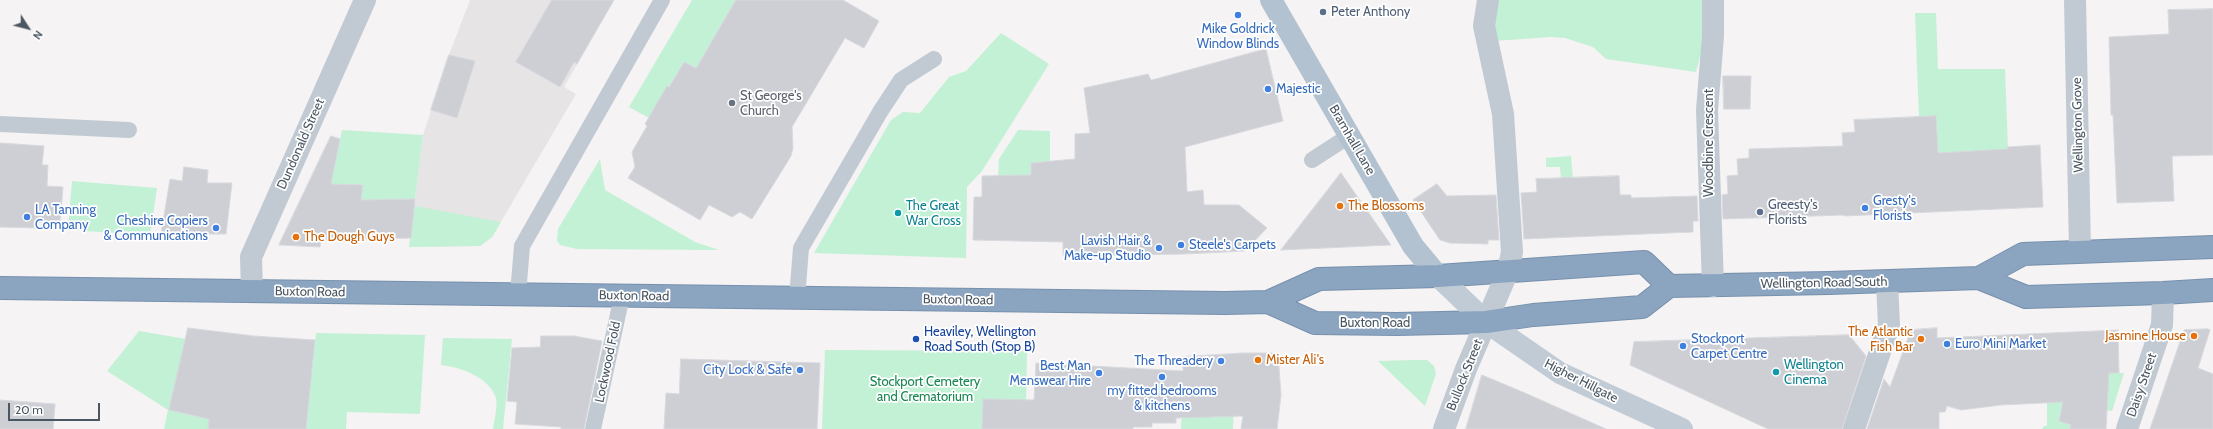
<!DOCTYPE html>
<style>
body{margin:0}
#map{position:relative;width:2213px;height:429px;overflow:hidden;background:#f5f3f3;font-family:Cabin,sans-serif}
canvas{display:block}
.north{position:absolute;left:8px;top:8px;width:40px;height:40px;-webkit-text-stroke:3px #fff;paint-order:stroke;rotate:126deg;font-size:11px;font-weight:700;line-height:16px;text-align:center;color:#4a5661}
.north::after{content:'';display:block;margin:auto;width:14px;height:18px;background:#4a5661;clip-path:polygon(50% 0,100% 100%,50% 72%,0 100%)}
.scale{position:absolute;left:8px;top:403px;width:92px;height:18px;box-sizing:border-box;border:2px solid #4a5661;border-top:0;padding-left:5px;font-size:12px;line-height:14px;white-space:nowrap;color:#4a5661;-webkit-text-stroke:3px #fff;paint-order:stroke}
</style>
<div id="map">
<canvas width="2213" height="429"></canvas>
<div class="north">N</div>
<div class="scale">20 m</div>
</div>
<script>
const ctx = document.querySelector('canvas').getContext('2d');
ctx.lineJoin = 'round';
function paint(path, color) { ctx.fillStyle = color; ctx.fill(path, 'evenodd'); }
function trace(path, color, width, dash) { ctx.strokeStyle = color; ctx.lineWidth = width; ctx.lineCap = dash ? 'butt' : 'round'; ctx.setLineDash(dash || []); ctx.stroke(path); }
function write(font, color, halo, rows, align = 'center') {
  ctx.font = font + ' Cabin,sans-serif'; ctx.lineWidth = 3.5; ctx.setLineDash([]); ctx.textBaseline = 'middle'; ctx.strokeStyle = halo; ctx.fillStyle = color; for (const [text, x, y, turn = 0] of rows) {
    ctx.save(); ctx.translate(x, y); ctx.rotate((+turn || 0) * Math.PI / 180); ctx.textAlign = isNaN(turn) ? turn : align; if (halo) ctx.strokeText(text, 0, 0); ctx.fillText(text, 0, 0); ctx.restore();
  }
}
paint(new Path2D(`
 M470,0H614L564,87L576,94L492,237L480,246L409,247L423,135L449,55Z`), '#e6e4e5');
paint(new Path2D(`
 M692,0H736L696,68L684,62L649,118L629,107Z
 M1496,0H1705L1701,53L1696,72L1606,59L1593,47L1565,38L1551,37L1494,41Z
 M1915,13H1936L1938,69H2005L2008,150L1939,170L1936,116L1919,117Z
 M1001,33L1049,64L982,171L967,187L966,258L814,253L891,120L903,112L920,113L949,77L966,71Z
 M342,130L423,135L415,199L361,200L363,185L342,184L339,199L330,186Z
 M1018,130L1050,131V161L1031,163V195L998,176L999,159Z
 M1571,156L1574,190L1562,192L1560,167H1546V158Z
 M600,159L605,190L695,242L719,250L577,249L560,245L557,241L558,229Z
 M72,181L157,188L150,235L68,230Z
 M415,206L501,222L492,237L480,246L409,247Z
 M139,331L186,339L169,410L199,417L204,398L213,422H209L208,429H164L168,410L107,371Z
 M316,333L425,335L420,414L347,412L346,429H306Z
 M443,338L512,339L503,429H493C494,420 498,407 496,398C489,377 460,367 441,365Z
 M825,350L1027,351L1026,405L1063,429H822Z
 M1416,360H1427L1434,366L1436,374L1425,406L1378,361Z
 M2109,373H2124L2112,411L2095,409V385H2108Z
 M1234,398L1233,429H1181L1182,403L1196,417H1222Z
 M2047,399L2081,406L2062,407L2059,421L2071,425L2070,429H2042L2044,426H2047Z`), '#c3f1d5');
const building = new Path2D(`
 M552,0H614L577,64L574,62L560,87L516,62Z
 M736,0H843L879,21L864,48L845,38L792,127L793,148L791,156L752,219L740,212L732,217L709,205L700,220L628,178L635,167L632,152L647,126L645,124L667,86L669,87L684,62L696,68Z
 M2213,9V155L2172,156L2174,201L2117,203L2113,115H2111L2109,37L2169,34L2168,10Z
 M1266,49L1283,121L1185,147L1187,192L1203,190L1204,205H1239L1267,228L1245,251L1184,254L1063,256V242L973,240L974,197H982V176L1031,175V163L1075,159V134L1090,133L1084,88L1148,74L1151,80Z
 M449,55L475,61L457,118L431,110Z
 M1723,76H1751L1750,109H1724Z
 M1936,116L1938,153L2008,149L2007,147L2040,145L2043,207L1844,216V215L1723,219L1722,195L1728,194L1727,176L1738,175L1737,159L1749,158V149L1843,146L1842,133L1855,132L1854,120Z
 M331,136L340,139L331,184L363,185L361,200L415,199L411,238L321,240L320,247L279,245Z
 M0,143L44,146L42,165H48L47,186L63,187L60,222H37V228L0,227Z
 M184,167L208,170L207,183H232L226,234H161L170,179L182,181Z
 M1341,173L1391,245L1281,250Z
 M1619,176L1620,195H1631V198L1697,196L1698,221H1693V232L1524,239L1521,193L1537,192L1536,179Z
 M1437,184L1447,196L1496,195L1499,240H1488V244L1450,243L1440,240L1413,200Z
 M188,328L254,336L315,340L306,429H208L209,419L169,410Z
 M1937,328V338L2118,330L2119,373H2109L2106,429H2070L2071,425L2059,421L2063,402L2001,405L1961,410L1947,406L1945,412H1939V429H1867L1884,379L1890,387L1911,330Z
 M2208,329L2210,330L2198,368L2213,374V429H2150L2184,330Z
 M1849,335L1866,356L1842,429H1768L1630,365L1634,342Z
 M541,336H574L602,341L584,429H561V427L515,424L517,402L507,401L512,348L540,347Z
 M1242,353H1278L1281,395L1277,429H1241L1243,416L1176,418V423H1152V427H1133V429H982L983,399L1034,400L1036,363L1183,371V357Z
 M681,359L820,363L817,429H664L666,393L679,394Z
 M1482,375L1525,393L1606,429H1466Z
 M0,400L55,404L53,429H0Z`);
paint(building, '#cdcfd5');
trace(building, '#d7d9de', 1);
const highway = new Path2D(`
 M1979,278L2023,254L2213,247
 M0,288L1225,303L1268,302L1319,279L1438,276L1644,262L1669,286
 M1268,302L1315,323L1397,324L1486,322L1533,315L1642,307L1669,286L1829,283L1979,278L2026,297L2163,293L2213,290`);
trace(highway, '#7690ad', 24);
trace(new Path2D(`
 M0,124L129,130
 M1312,160L1349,136
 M518,294L522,246L662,0
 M797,298L801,248L880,112L901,80L934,59
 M593,429L622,296`), '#c1cad2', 16);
trace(new Path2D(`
 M2075,0L2080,251
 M1713,286L1707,110L1713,36V0
 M252,291L251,257L365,0
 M1444,429L1466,369L1508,271L1512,252L1503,114L1484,26L1488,0
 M1854,429L1889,325L1887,282
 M2127,429L2162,325L2163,293`), '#c1cad2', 22);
trace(new Path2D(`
 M1438,276L1486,322L1560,373L1682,429`), '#c1cbd6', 22);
trace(new Path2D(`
 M1271,0L1413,246L1438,276`), '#b3c2d1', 22);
trace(highway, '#8ba5c1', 22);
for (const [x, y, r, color] of [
 [1323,12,4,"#5c6f8a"],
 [1238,15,4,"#3f7fe0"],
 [1268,89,4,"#3f7fe0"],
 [732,103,4,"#6b7280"],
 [1340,206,4,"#e8710a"],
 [1865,208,4,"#3f7fe0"],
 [1760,212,4,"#5c6f8a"],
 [898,213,4,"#0f9aa8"],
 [27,217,4,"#3f7fe0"],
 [216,228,4,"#3f7fe0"],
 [296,237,4,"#e8710a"],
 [1181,245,4,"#3f7fe0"],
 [1159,248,4,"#3f7fe0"],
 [2194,336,4,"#e8710a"],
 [916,339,4,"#1a4fb4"],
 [1921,339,4,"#e8710a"],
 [1947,344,4,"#3f7fe0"],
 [1683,346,4,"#3f7fe0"],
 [1258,360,4,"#e8710a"],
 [1221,361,4,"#3f7fe0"],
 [800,370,4,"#3f7fe0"],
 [1776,372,4,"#0f9aa8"],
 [1099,373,4,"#3f7fe0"],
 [1162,377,4,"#3f7fe0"]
]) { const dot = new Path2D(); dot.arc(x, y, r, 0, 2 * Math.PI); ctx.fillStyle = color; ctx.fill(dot); trace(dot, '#fff', 1.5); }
write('13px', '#4e5e75', '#fff', [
 ["Peter Anthony",1331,12],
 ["Greesty's",1768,205],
 ["Florists",1768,220]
], 'left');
write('13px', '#366cbe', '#fff', [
 ["Mike Goldrick",1238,29,"center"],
 ["Window Blinds",1238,44,"center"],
 ["Majestic",1276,89],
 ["Gresty's",1873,201],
 ["Florists",1873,216],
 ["LA Tanning",35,210],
 ["Company",35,225],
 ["Cheshire Copiers",208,221,"right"],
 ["& Communications",208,236,"right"],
 ["Lavish Hair &",1151,241,"right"],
 ["Make-up Studio",1151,256,"right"],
 ["Steele's Carpets",1189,245],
 ["Stockport",1691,339],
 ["Carpet Centre",1691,354],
 ["Euro Mini Market",1955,344],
 ["The Threadery",1213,361,"right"],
 ["Best Man",1091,366,"right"],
 ["Menswear Hire",1091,381,"right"],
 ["City Lock & Safe",792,370,"right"],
 ["my fitted bedrooms",1162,391,"center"],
 ["& kitchens",1162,406,"center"]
], 'left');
write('13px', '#5b616d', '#fff', [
 ["St George's",740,96],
 ["Church",740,111]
], 'left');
write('13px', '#4a5661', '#fff', [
 ["Wellington Grove",2078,125,-91],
 ["Bramhall Lane",1352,140,60],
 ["Woodbine Crescent",1709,143,-90],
 ["Dundonald Street",301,144,-66],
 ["Wellington Road South",1824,283,-1],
 ["Buxton Road",310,292,1],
 ["Buxton Road",634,296,1],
 ["Buxton Road",958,300,1],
 ["Buxton Road",1375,323],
 ["Lockwood Fold",608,362,-78],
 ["Bullock Street",1465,375,-68],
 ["Higher Hillgate",1581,381,27],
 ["Daisy Street",2142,385,-71]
]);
write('13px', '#0d838f', '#fff', [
 ["The Great",906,206],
 ["War Cross",906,221],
 ["Wellington",1784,365],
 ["Cinema",1784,380]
], 'left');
write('13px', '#c56008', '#fff', [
 ["The Blossoms",1348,206],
 ["The Dough Guys",304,237],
 ["The Atlantic",1913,332,"right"],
 ["Fish Bar",1913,347,"right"],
 ["Jasmine House",2186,336,"right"],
 ["Mister Ali's",1266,360]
], 'left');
write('13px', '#164399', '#fff', [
 ["Heaviley, Wellington",924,332],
 ["Road South (Stop B)",924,347]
], 'left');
write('13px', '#17864f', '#fff', [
 ["Stockport Cemetery",925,382],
 ["and Crematorium",925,397]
]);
</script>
